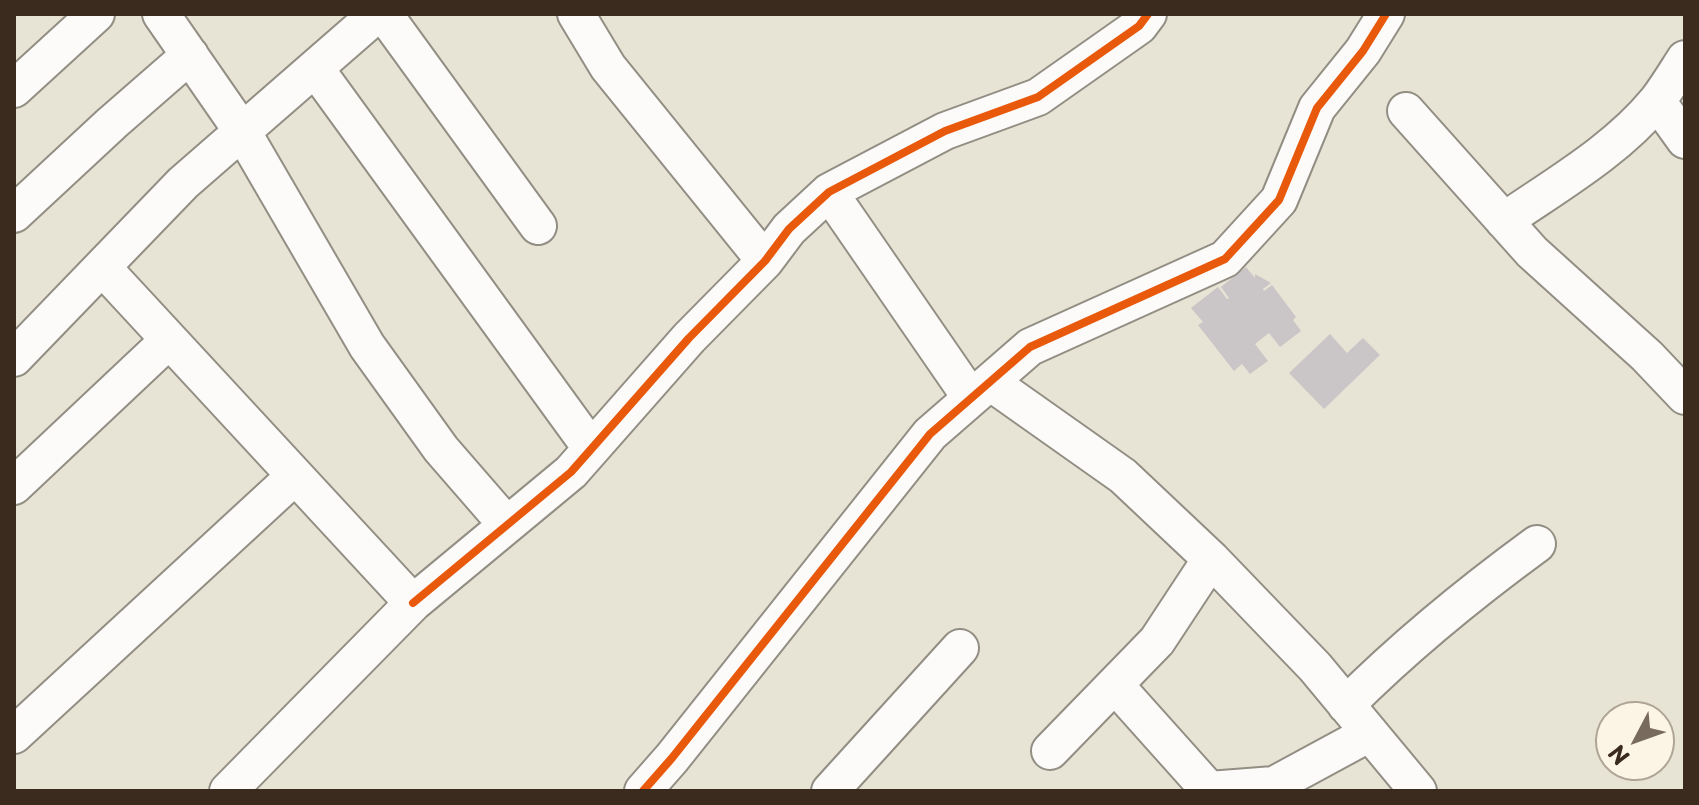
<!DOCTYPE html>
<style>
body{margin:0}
#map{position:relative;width:1699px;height:805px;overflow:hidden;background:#e8e4d5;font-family:"Playpen Sans",sans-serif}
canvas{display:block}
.frame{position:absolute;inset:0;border:16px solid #3b2a1e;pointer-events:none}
.north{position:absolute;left:1595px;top:701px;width:80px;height:80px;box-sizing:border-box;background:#fcf5e5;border:2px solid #afa495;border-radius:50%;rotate:229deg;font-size:22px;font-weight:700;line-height:32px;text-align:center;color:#3b2a1e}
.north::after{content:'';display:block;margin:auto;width:28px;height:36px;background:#786b5e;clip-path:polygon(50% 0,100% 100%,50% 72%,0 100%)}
</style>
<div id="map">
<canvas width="1699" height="805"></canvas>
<div class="frame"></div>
<div class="north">N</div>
</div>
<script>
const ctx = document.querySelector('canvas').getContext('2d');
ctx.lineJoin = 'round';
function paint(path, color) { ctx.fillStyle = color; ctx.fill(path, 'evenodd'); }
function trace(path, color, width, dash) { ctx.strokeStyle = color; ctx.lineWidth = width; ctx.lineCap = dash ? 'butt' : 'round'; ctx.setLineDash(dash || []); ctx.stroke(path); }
paint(new Path2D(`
 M1246,267L1255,278V274L1271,283L1263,289L1264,291L1272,285L1296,317L1293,320L1301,331L1280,347L1269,333L1255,344L1268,361L1250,374L1242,364L1234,371L1198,325L1203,322L1191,308L1218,287L1227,299L1229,298L1221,287Z
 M1330,334L1347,353L1363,338L1380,355L1324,409L1289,373Z`), '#cac5c6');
const minor = new Path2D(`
 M161,14L242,131L367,346L441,449L507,525
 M384,14L538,226
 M576,14L608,67L765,261
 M315,68L591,448
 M14,89L96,14
 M1657,101L1685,140
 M1406,111L1532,252L1647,356L1685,396
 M829,192L971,398
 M14,214L112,123L190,55
 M1504,221C1556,185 1616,151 1657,101C1667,88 1676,73 1685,59
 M102,267L413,603L228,791
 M14,358L183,183L377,14
 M990,382L1123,476L1211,559L1315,667L1418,791
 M14,486L169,340
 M413,603L571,472L689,338L765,261L789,229L829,192L945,131L1038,97L1139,26L1148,14
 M1115,685L1209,790L1274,785L1370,733
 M1346,705C1405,646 1470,593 1537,544
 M14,735L295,476
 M1050,751L1157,641L1211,559
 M643,791L672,758L930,434L1030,347L1225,259L1279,200L1317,108L1363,51L1386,14
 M830,791L960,648`);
trace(minor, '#928e84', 40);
trace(minor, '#fcfbf9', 36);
trace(new Path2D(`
 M413,603L571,472L689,338L765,261L789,229L829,192L945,131L1038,97L1139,26L1148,14
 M643,791L672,758L930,434L1030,347L1225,259L1279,200L1317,108L1363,51L1386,14`), '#e8590c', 8);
</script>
